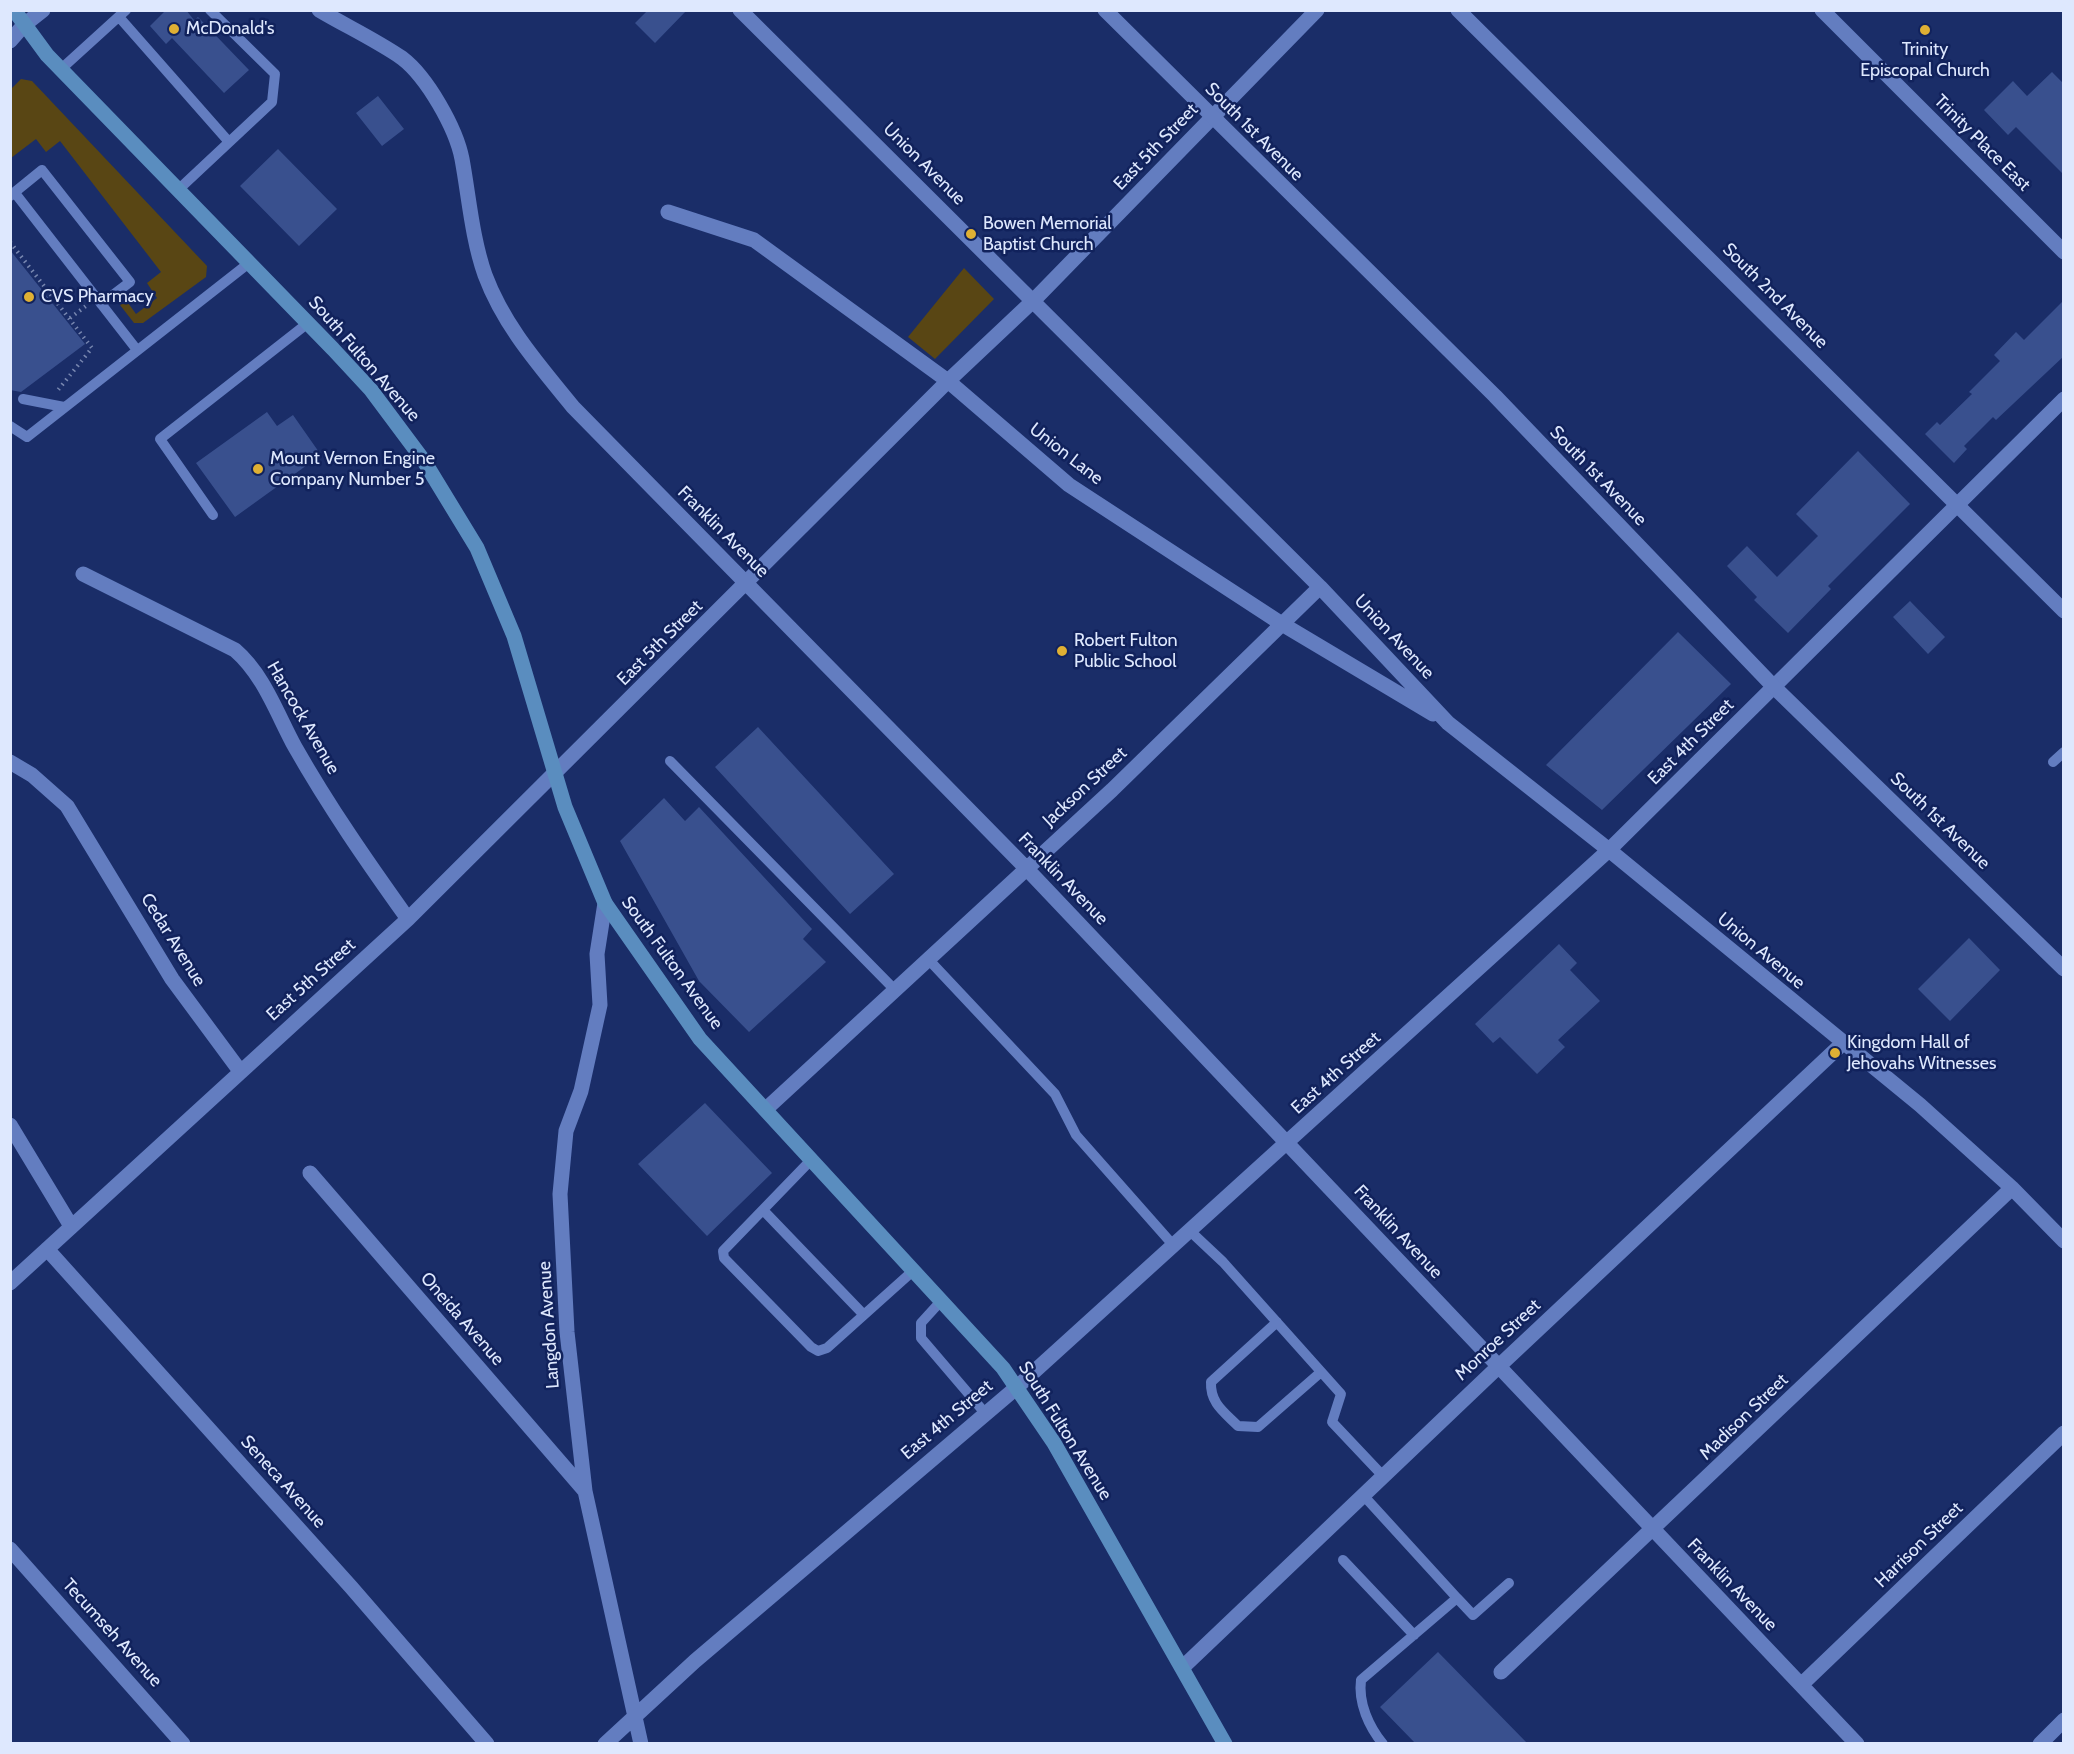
<!DOCTYPE html>
<style>
body{margin:0}
#map{position:relative;width:2074px;height:1754px;overflow:hidden;background:#1a2d68;font-family:Cabin,sans-serif}
canvas{display:block}
.frame{position:absolute;inset:0;border:12px solid #dee8fe;pointer-events:none}
</style>
<div id="map">
<canvas width="2074" height="1754"></canvas>
<div class="frame"></div>
</div>
<script>
const ctx = document.querySelector('canvas').getContext('2d');
ctx.lineJoin = 'round';
function paint(path, color) { ctx.fillStyle = color; ctx.fill(path, 'evenodd'); }
function trace(path, color, width, dash) { ctx.strokeStyle = color; ctx.lineWidth = width; ctx.lineCap = dash ? 'butt' : 'round'; ctx.setLineDash(dash || []); ctx.stroke(path); }
function write(font, color, halo, rows, align = 'center') {
  ctx.font = font + ' Cabin,sans-serif'; ctx.lineWidth = 5; ctx.setLineDash([]); ctx.textBaseline = 'middle'; ctx.strokeStyle = halo; ctx.fillStyle = color; for (const [text, x, y, turn = 0] of rows) {
    ctx.save(); ctx.translate(x, y); ctx.rotate((+turn || 0) * Math.PI / 180); ctx.textAlign = isNaN(turn) ? turn : align; if (halo) ctx.strokeText(text, 0, 0); ctx.fillText(text, 0, 0); ctx.restore();
  }
}
paint(new Path2D(`
 M21,79L32,81L207,266L206,277L143,323H134L120,305L126,300L136,314L157,298L147,283L161,272L60,141L46,152L36,139L11,158V89Z
 M964,268L994,299L935,359L908,337Z`), '#594614');
paint(new Path2D(`
 M166,10H186L194,20L198,17L249,70L224,93L172,38L166,44L150,26Z
 M648,10H687L655,43L635,23Z
 M2052,72L2064,84V175L2016,127L2008,135L1984,110L2013,81L2027,96Z
 M378,96L404,129L382,146L356,113Z
 M278,149L337,209L299,246L240,186Z
 M10,250L85,344L21,392L10,390Z
 M2064,300V356L1996,420L1993,417L1964,446L1967,449L1954,463L1925,434L1937,422L1940,425L1972,394L1969,392L2000,361L1994,355L2016,332L2024,340Z
 M267,412L277,426L293,415L321,455L235,517L196,463Z
 M1858,451L1910,504L1828,586L1831,589L1788,633L1754,600L1757,597L1727,566L1747,546L1777,577L1818,536L1796,514Z
 M1910,601L1945,637L1928,654L1893,617Z
 M1678,632L1731,684L1602,810L1546,765Z
 M758,727L894,874L850,914L715,767Z
 M664,798L685,821L699,807L812,929L803,939L826,962L749,1032L699,981L620,841Z
 M1969,938L2000,970L1950,1021L1918,989Z
 M1559,944L1577,963L1570,970L1600,1001L1558,1040L1565,1047L1537,1074L1500,1037L1493,1043L1475,1024Z
 M705,1103L772,1173L707,1236L638,1164Z
 M1438,1652L1527,1743H1415L1380,1707Z`), '#39508e');
trace(new Path2D(`
 M10,242L92,348L58,390
 M70,318L86,306`), '#7887b0', 4, [1.5, 4.5]);
trace(new Path2D(`
 M119,17L229,142
 M60,70L126,10
 M178,190L272,102L275,74L210,10
 M15,193L137,350
 M10,196L42,170L130,282L101,304
 M23,399L64,407
 M10,426L27,437L249,263
 M213,515L160,439L308,323
 M670,761L895,990
 M2053,762L2064,752
 M928,959L1055,1094L1076,1135L1174,1246
 M812,1159L723,1251L724,1258L811,1347L818,1351L827,1348L914,1270
 M763,1210L864,1315
 M1190,1231L1223,1262L1341,1394L1332,1422L1383,1476
 M941,1301L921,1323V1338L985,1413
 M1277,1322L1211,1382C1210,1403 1224,1412 1238,1426L1258,1427L1321,1372
 M1363,1495L1457,1598L1361,1680C1358,1703 1369,1727 1383,1744
 M1343,1560L1414,1635
 M1457,1598L1473,1615L1509,1583`), '#637dc0', 10);
trace(new Path2D(`
 M319,10C346,26 376,40 402,58C427,77 456,128 462,159C469,197 472,238 485,275C504,326 539,365 573,407L1026,868L1857,1744
 M740,10L1320,587L1448,723L1609,850L1920,1105L2012,1188L2064,1241
 M1822,10L2064,252
 M668,212L754,240L948,381L1069,485L1282,624L1433,714
 M83,574L235,650C264,675 277,714 295,747C329,807 368,863 408,919
 M10,762L32,775L67,806L172,979L240,1071
 M605,903L597,954L600,1005L581,1091L566,1131L560,1194L567,1332L585,1491L641,1744
 M766,1109L1112,790L1320,587
 M10,1125L71,1226
 M310,1173L585,1491
 M47,1249L351,1587L487,1744
 M10,1283L408,919L948,381L1034,300L1317,10
 M10,1549L183,1744
 M1183,1667L1498,1367L1843,1043
 M1501,1672L2012,1188
 M1801,1685L2064,1433
 M605,1744L695,1661L1016,1388L1609,850L2064,399`), '#637dc0', 15);
trace(new Path2D(`
 M1105,10L1495,396L1774,687L2064,969
 M1458,10L2064,611
 M10,41L24,25L43,10
 M2040,1744L2064,1720`), '#637dc0', 15);
trace(new Path2D(`
 M14,10L47,55L333,349L371,390L424,461L477,548L514,636L565,807L605,903L700,1039L1003,1368L1054,1443L1225,1744`), '#5a8dbf', 15);
for (const [x, y, r, color] of [
 [174,29,6,"#dfb034"],
 [1925,30,6,"#dfb034"],
 [971,234,6,"#dfb034"],
 [29,297,6,"#dfb034"],
 [258,469,6,"#dfb034"],
 [1062,651,6,"#dfb034"],
 [1835,1053,6,"#dfb034"]
]) { const dot = new Path2D(); dot.arc(x, y, r, 0, 2 * Math.PI); ctx.fillStyle = color; ctx.fill(dot); trace(dot, '#11225c', 2); }
write('18px', '#dee8fe', '#11225c', [
 ["McDonald's",186,29],
 ["Trinity",1925,50,"center"],
 ["Episcopal Church",1925,71,"center"],
 ["Bowen Memorial",983,224],
 ["Baptist Church",983,245],
 ["CVS Pharmacy",41,297],
 ["Mount Vernon Engine",270,459],
 ["Company Number 5",270,480],
 ["Robert Fulton",1074,641],
 ["Public School",1074,662],
 ["Kingdom Hall of",1847,1043],
 ["Jehovahs Witnesses",1847,1064]
], 'left');
write('18px', '#dee8fe', '#11225c', [
 ["South 1st Avenue",1254,132,45],
 ["Trinity Place East",1982,143,45],
 ["East 5th Street",1156,147,-46],
 ["Union Avenue",924,164,45],
 ["South 2nd Avenue",1775,296,45],
 ["South Fulton Avenue",364,359,49],
 ["Union Lane",1066,454,38],
 ["South 1st Avenue",1598,476,46],
 ["Franklin Avenue",723,532,45],
 ["Union Avenue",1394,637,47],
 ["East 5th Street",660,643,-45],
 ["Hancock Avenue",303,718,60],
 ["East 4th Street",1691,742,-45],
 ["Jackson Street",1085,787,-43],
 ["South 1st Avenue",1940,821,44],
 ["Franklin Avenue",1063,879,46],
 ["Cedar Avenue",173,940,58],
 ["Union Avenue",1761,951,40],
 ["South Fulton Avenue",672,963,54],
 ["East 5th Street",311,980,-42],
 ["East 4th Street",1336,1073,-42],
 ["Franklin Avenue",1398,1232,47],
 ["Oneida Avenue",462,1319,49],
 ["Langdon Avenue",549,1325,-94],
 ["Monroe Street",1498,1340,-43],
 ["Madison Street",1744,1417,-44],
 ["East 4th Street",947,1420,-40],
 ["South Fulton Avenue",1065,1431,58],
 ["Seneca Avenue",283,1482,48],
 ["Harrison Street",1919,1545,-44],
 ["Franklin Avenue",1732,1585,46],
 ["Tecumseh Avenue",112,1633,48]
]);
</script>
